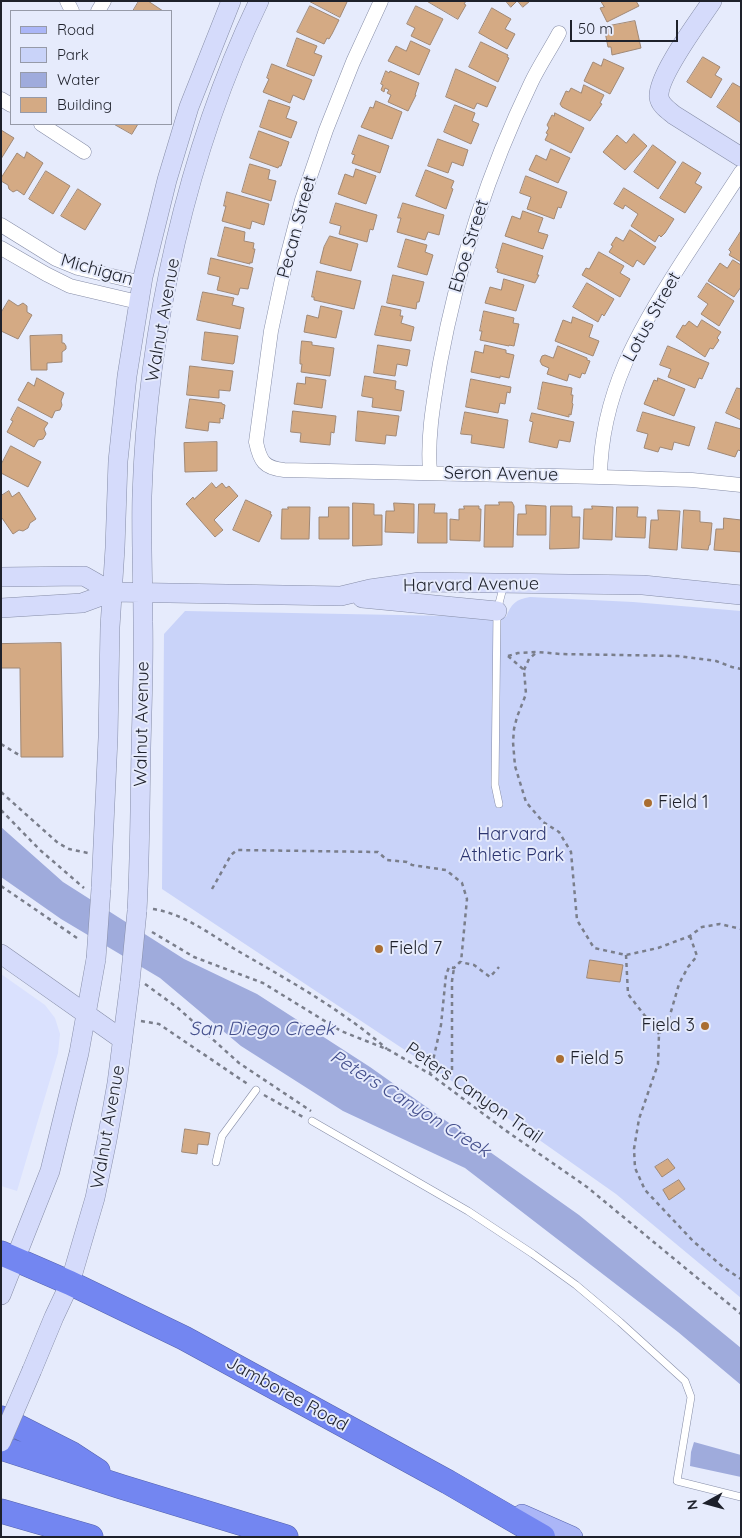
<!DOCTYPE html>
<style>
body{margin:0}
#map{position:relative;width:742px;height:1538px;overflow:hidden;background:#e6ebfc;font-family:Quicksand,sans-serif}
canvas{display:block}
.frame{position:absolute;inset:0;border:2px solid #1e212b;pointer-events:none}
.legend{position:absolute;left:10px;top:10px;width:162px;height:115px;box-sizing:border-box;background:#e6ebfc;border:1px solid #969aa8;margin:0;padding:6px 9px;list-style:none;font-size:15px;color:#1e212b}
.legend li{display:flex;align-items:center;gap:10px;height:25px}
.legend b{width:25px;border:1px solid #969aa8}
.north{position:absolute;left:682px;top:1478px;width:50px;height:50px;-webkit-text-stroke:4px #e6ebfc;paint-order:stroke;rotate:263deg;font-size:14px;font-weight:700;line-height:20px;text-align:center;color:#1e212b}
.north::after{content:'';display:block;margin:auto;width:18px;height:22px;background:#1e212b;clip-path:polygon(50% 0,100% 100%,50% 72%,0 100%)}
.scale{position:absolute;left:570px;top:20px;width:108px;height:22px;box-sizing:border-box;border:2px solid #1e212b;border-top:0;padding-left:6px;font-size:15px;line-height:18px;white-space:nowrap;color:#1e212b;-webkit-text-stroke:4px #e6ebfc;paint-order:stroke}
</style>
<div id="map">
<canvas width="742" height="1538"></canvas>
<div class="frame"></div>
<ul class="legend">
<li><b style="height:6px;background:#abb6f7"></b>Road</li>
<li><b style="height:14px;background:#c9d3f9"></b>Park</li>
<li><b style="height:14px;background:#9fabdc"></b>Water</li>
<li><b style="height:14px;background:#d4aa84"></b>Building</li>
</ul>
<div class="north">N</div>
<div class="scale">50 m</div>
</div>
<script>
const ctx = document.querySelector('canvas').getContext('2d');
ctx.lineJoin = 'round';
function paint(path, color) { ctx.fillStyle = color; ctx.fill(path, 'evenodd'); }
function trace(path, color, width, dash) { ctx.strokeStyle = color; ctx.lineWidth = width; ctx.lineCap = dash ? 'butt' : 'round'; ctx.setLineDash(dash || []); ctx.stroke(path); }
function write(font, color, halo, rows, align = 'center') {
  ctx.font = font + ' Quicksand,sans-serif'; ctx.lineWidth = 4; ctx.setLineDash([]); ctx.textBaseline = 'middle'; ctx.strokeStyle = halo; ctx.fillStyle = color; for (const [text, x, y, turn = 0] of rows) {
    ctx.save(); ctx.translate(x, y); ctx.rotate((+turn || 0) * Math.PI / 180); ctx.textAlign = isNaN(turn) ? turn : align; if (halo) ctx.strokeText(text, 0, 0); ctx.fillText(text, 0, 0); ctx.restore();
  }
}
paint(new Path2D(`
 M1,974L45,1005L55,1018L60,1034L58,1053L17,1191L1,1186Z`), '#dae1fe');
paint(new Path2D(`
 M530,597L633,602L741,611V1298L616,1194L518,1125L162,889L164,634L185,611L506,617C511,604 516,599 530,597Z`), '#c9d3f9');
paint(new Path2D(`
 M1,827L63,882L184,959L257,994L370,1067L579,1215L741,1348V1385L678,1332L465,1168L343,1111L241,1046L160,978L61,919L1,877Z
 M694,1442L741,1455V1477L690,1466L691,1452Z`), '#9fabdc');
const building = new Path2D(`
 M139,1H148L163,11H133Z
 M309,1H345L347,2L340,17Z
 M427,1H466L464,4L466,5L458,19Z
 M506,1H517L511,7Z
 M518,1H530L523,7Z
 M601,1H636L639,6L607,22L600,8L604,7Z
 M310,6L339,20L332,34L329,39L327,38L324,44L297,32Z
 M416,6L443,19L430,45L411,36L415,28L407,24Z
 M492,8L511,19L505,29L515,34L507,49L479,33Z
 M635,21L641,48L612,55L611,47H608L604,27Z
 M297,38L317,46L314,53L322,56L314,76L287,66Z
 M411,41L430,50L419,75L388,61L396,46L406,51Z
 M481,42L508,55L507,57L509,58L498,82L469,67Z
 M703,57L720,67L715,75L722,79L711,98L687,82Z
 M604,59L624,68L610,94L584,81L593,62L601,66Z
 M272,64L312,80L304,100L293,95L290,103L263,92L269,79L267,78Z
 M456,69L496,87L487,107L477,103L474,109L446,97Z
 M386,71L389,73L390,71L419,83L415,95H416L408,111L388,102L391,95L387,93L389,90L385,88L384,92L381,90L383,85L381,84Z
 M733,83L740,87L741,85V123L717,107Z
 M584,85L604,95L600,103L602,104L590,121L562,107L560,104L566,91L569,92L571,88L581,93Z
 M269,100L290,107L286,118L297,122L291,138L260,127Z
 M376,101L402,112L392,139L361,127L368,112L370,107L373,108Z
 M455,105L475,113L472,121L479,124L471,144L444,132Z
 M555,113L584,128L571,153L545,140L548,134L546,133L549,128L547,125L552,115L554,116Z
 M114,124H138L132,134Z
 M1,130L14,138L1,159Z
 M259,131L289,142L281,166H279L278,168L250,158Z
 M634,134L647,146L625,170L603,152L617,135L626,143Z
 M359,135L389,146L380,173L352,163L355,155L352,154Z
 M438,139L468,150L463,166L452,162L448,173L428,166Z
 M653,145L676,162L658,189L634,172Z
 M551,149L570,158L558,183L529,170L536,155L546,160Z
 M27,152L43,163L24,195L17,190L13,192L9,189L8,185L1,181V178L17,153L24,158Z
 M683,162L701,173L695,183L702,187L685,213L660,198Z
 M250,164L270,170L268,179L276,181L271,201L242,192Z
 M356,169L376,176L366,204L338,194L345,174L353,177Z
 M426,170L454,181L451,188L453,189L446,209L416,196Z
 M46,171L70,186L53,214L29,199Z
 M526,176L567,192L561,208L558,207L554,219L527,209L531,197L520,193Z
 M624,188L674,219L665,233L661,237L659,235L655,242L631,226L638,214L625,205L623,209L614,204Z
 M78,189L101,204L85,230L61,216Z
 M227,192L269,204L264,225L252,221L250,229L222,221L226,206H224Z
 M336,203L377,215L373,230L370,229L367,242L339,234L341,226L330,223Z
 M403,203L444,215L439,235L428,232L425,240L397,232L401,218H398Z
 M523,211L543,218L538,232L548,235L543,249L505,236L512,216L520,219Z
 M225,227L245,232L244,241L254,243L253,249H255L252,263L250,262V264L218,256Z
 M630,230L656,247L644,265L637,260L633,267L609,252L613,246L611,245L616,237L623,241Z
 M741,231V262L729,255L731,252L729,250Z
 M330,236L358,244L351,271L320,263L324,247Z
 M406,239L427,245L425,252L433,255L427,275L398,267Z
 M503,243L543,256L537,275H539L535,283L497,272L498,269L496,268Z
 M599,252L624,266L620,273L630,279L620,297L582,275L586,268L589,269Z
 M211,258L253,268L248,289L240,288L238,295L217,290L220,277L208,274Z
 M733,260L741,265V287L734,297L708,281L720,263L727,268Z
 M317,271L361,281L354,309L314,300V297H312Z
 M393,275L424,282L419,302H417L416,309L387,303Z
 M504,279L524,285L516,311L485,303L490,287L501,290Z
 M587,283L614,299L604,316L602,314L598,322L573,307Z
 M707,283L734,301L719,326L701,314L708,304L698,297Z
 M203,292L234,298L232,305L244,308L240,329L197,320Z
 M9,300L18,306L23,303L27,306V312L32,315L18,339L1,331V313Z
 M321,306L342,311L336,338L304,332L307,315L318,318Z
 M382,306L401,310L400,316H403L401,323L414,327L411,341L375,335Z
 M484,311L514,318L513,323L519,324L514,346L509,345V346L480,340L482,331H480Z
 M573,317L593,325L589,337L599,341L593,356L555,341L563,320L571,323Z
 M702,320L721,332L717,338L719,340L713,349L710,348L705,357L676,337L683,325L685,326L689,321L697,327Z
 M205,332L238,336L234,363L233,364L202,360Z
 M62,335V343H64L66,346V349L62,352V362L47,363V370H31L30,336Z
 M302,341L312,342V345L334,348L330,376L301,372L302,364H300V359Z
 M378,345L410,350L407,366L397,364L395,376L374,373Z
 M485,345L506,350V353L514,355L509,378L500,376V378L471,372L475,351L483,353Z
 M558,346L587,358V360L590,361L585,374L582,373L580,378L569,374L567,381L547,374L549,368L542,365L540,361L542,356L545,355L553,358Z
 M668,346L709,363L702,379L699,378L695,388L668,377L671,369L660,365Z
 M190,366L233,371L230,391L219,390V398L187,395Z
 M365,376L396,381L395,389L404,391L401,411L372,407L373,398L362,396Z
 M306,377L326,380L322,408L294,404L297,383L305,384Z
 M37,378L64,393L61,401L62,405L60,410L55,411L52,418L18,400L28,382L34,386Z
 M658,378L685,389L674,416L644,404L654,380L657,381Z
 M471,379L511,387L510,393L507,392L505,404L500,403L498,413L466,407Z
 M543,382L572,388L571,395H573L572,403L573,404L571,415L569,414V417L538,409Z
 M737,388L741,389V420L726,413Z
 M190,399L222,403V404L225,405L223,419L220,418V423L209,422L208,431L186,428Z
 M18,407L48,423L44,429L46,434L43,439L38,440L34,447L7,432L13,421L11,420Z
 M293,411L336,416L334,433L331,432L330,445L300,442L301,433L291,432Z
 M358,411L399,416L396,436L386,435L385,444L356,441Z
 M465,412L508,420L504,448L471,443L472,435L461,434Z
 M643,412L695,427L689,446L674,442L672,450L660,447L658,452L644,448L648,434L637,431Z
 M532,413L574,422L570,442L559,440L557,448L529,442L533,422L530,421Z
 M716,422L741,429V451L738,450L735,457L708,449Z
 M217,442V471L185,472L184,443Z
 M11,446L41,462L28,487L1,473V465Z
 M212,483L216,488L222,483L226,488L229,486L238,496L214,520L223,530L215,537L186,504L193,497L194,499Z
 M9,491L12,497L19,492L36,519L30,523L28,528L23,531L19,530L13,534L2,518H1V496Z
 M246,500L271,512L270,514L272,515L259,542L233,530Z
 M499,502H512L514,506L513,547H484L485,505H499Z
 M353,503L374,504V515H382V545L353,546Z
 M394,503L414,504V533L385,532L386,511H394Z
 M419,504H435L434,513H447V543H418Z
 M526,505L546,506V535H517L518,514H526Z
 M464,506H479V509H481L480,541L450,540V519L459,520V509H464Z
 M551,506H572V517H580L579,548L550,549Z
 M592,506L613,507L612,540L583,539L584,509H592Z
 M288,507H310L309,539H281L282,509H288Z
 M329,507H349V539H319V517H328Z
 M617,507H638L637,517H646L645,538L616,537Z
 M658,510L680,511L677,550L649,548L651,520H658Z
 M684,510L700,511V522L712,523L710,545H709L708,550L682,548Z
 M724,518L741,520V552L714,550L716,529H723Z
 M61,643L63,757H21L20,668H1V644Z
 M590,960L623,965L620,982L587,978Z
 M185,1129L210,1133L208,1145L198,1144L197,1154L182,1152Z
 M668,1159L675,1168L662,1177L655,1167Z
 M679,1180L685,1189L669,1200L663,1190Z`);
paint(building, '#d4aa84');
trace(building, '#a08875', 1);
const lane = new Path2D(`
 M499,804L495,785L497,611L504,584
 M312,1121L468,1211L533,1254L576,1285L620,1322L685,1381L691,1397L677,1481L741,1497
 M216,1162L222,1136L256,1090`);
const street = new Path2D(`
 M67,1L72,11
 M381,1L353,62L326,130L302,200L285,265L271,331L256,442C260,461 264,468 284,470L600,477L692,480L741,485
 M98,11L104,1
 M1,99L11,105
 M41,124L84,152
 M1,225L56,259L78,268L142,283
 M1,248L46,274L70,286L138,302
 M430,472C427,435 434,400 440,363C458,266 488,172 531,83C539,66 550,50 559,33
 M600,477C601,393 639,329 682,262C702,232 721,202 741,172`);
const secondary = new Path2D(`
 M712,1C699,21 657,76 659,97C660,105 668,110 674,115L741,157
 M1,577L84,576L112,592
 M362,598L497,611
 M1,608L82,603L112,592L341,596L370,589L420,582L643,585L741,595
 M101,889L108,738L110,627L115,548L118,461L127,376L143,277L167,180L189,107L231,1
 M137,911C140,856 140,802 141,748C142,706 144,664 143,622C143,580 141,538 142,496C147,331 187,150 259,1
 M1,954L123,1040
 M1,1295L50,1171L79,1053L96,959
 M32,1370L54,1317L70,1283L95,1198L107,1140L117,1083L130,982`);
const primary = new Path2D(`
 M522,1515L572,1537`);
const highway = new Path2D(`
 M1,1253L70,1283L184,1338L448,1482L543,1537
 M1,1418L72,1454L98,1471
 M1,1448L122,1487L286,1537
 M1,1511L91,1537`);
trace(lane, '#868da7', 8);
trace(street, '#868da7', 15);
trace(secondary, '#868da7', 20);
trace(primary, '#5563ac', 22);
trace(highway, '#5563ac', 25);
trace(new Path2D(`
 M508,656L524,670L526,694L517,717L514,729L513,742L515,766L526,802L543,822L559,832L571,852L577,920L594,948L626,955L658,948L690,936L702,927L720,924L741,929
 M508,656L518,653L538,652L560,654L678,656L716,661L732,667L741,669
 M524,670L529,659L537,652
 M1,744L19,755
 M1,792L58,843L69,849L88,853
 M1,810L40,850L84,888
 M1,886L80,940
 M212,889L231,855L237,850L378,852L387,860L407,862L412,865L446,870L462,883L467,899L461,962
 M153,909C185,914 211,935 238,951C290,981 342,1010 387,1049
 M152,932L194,957L263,983L341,1031L389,1050L430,1074L505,1130L587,1187L741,1314
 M690,936L697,956L688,967L679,984L668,1022L659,1034L658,1064L639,1119L634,1149L635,1168L645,1190L693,1241L723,1267L741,1279
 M626,955L628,994L659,1034
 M145,984L178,1008L239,1063L311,1111
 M141,1021L159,1024L249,1085
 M452,1070V981L454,968
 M430,1074L441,1025L446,975L449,967L454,968L460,962L474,965L490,977L499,967
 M264,1095L303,1117`), '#7a7e8b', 2.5, [4, 4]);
trace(lane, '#fff', 7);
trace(street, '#fff', 14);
trace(secondary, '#d5dbfb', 19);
trace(primary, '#abb6f7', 21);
trace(highway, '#7386f1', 24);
const secondaryBridge = new Path2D(`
 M96,959L101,889
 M130,982L137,911
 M1,1442L32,1370`);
trace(secondaryBridge, '#868da7', 20, []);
trace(secondaryBridge, '#d5dbfb', 19);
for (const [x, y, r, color] of [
 [648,803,5,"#aa6e31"],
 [379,949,5,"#aa6e31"],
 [705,1026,5,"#aa6e31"],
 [560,1059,5,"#aa6e31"]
]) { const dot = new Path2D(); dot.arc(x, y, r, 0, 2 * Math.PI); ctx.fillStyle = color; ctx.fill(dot); trace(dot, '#e6ebfc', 2); }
write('18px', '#1e212b', '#e6ebfc', [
 ["Pecan Street",297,227,-75],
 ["Eboe Street",469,246,-73],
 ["Michigan",97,270,16],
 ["Lotus Street",652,317,-61],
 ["Walnut Avenue",163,320,-80],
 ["Seron Avenue",501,474,1],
 ["Harvard Avenue",471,585,-1],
 ["Walnut Avenue",142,724,-89],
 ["Peters Canyon Trail",474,1093,35],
 ["Walnut Avenue",108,1127,-80],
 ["Jamboree Road",287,1394,29]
]);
write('18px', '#1e212b', '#e6ebfc', [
 ["Field 1",658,803],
 ["Field 7",389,949],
 ["Field 3",695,1026,"right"],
 ["Field 5",570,1059]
], 'left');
write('18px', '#2c3570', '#e6ebfc', [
 ["Harvard",512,835],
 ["Athletic Park",512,856]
]);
write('italic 19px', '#45508d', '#e6ebfc', [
 ["San Diego Creek",262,1029],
 ["Peters Canyon Creek",410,1104,32]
]);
</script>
